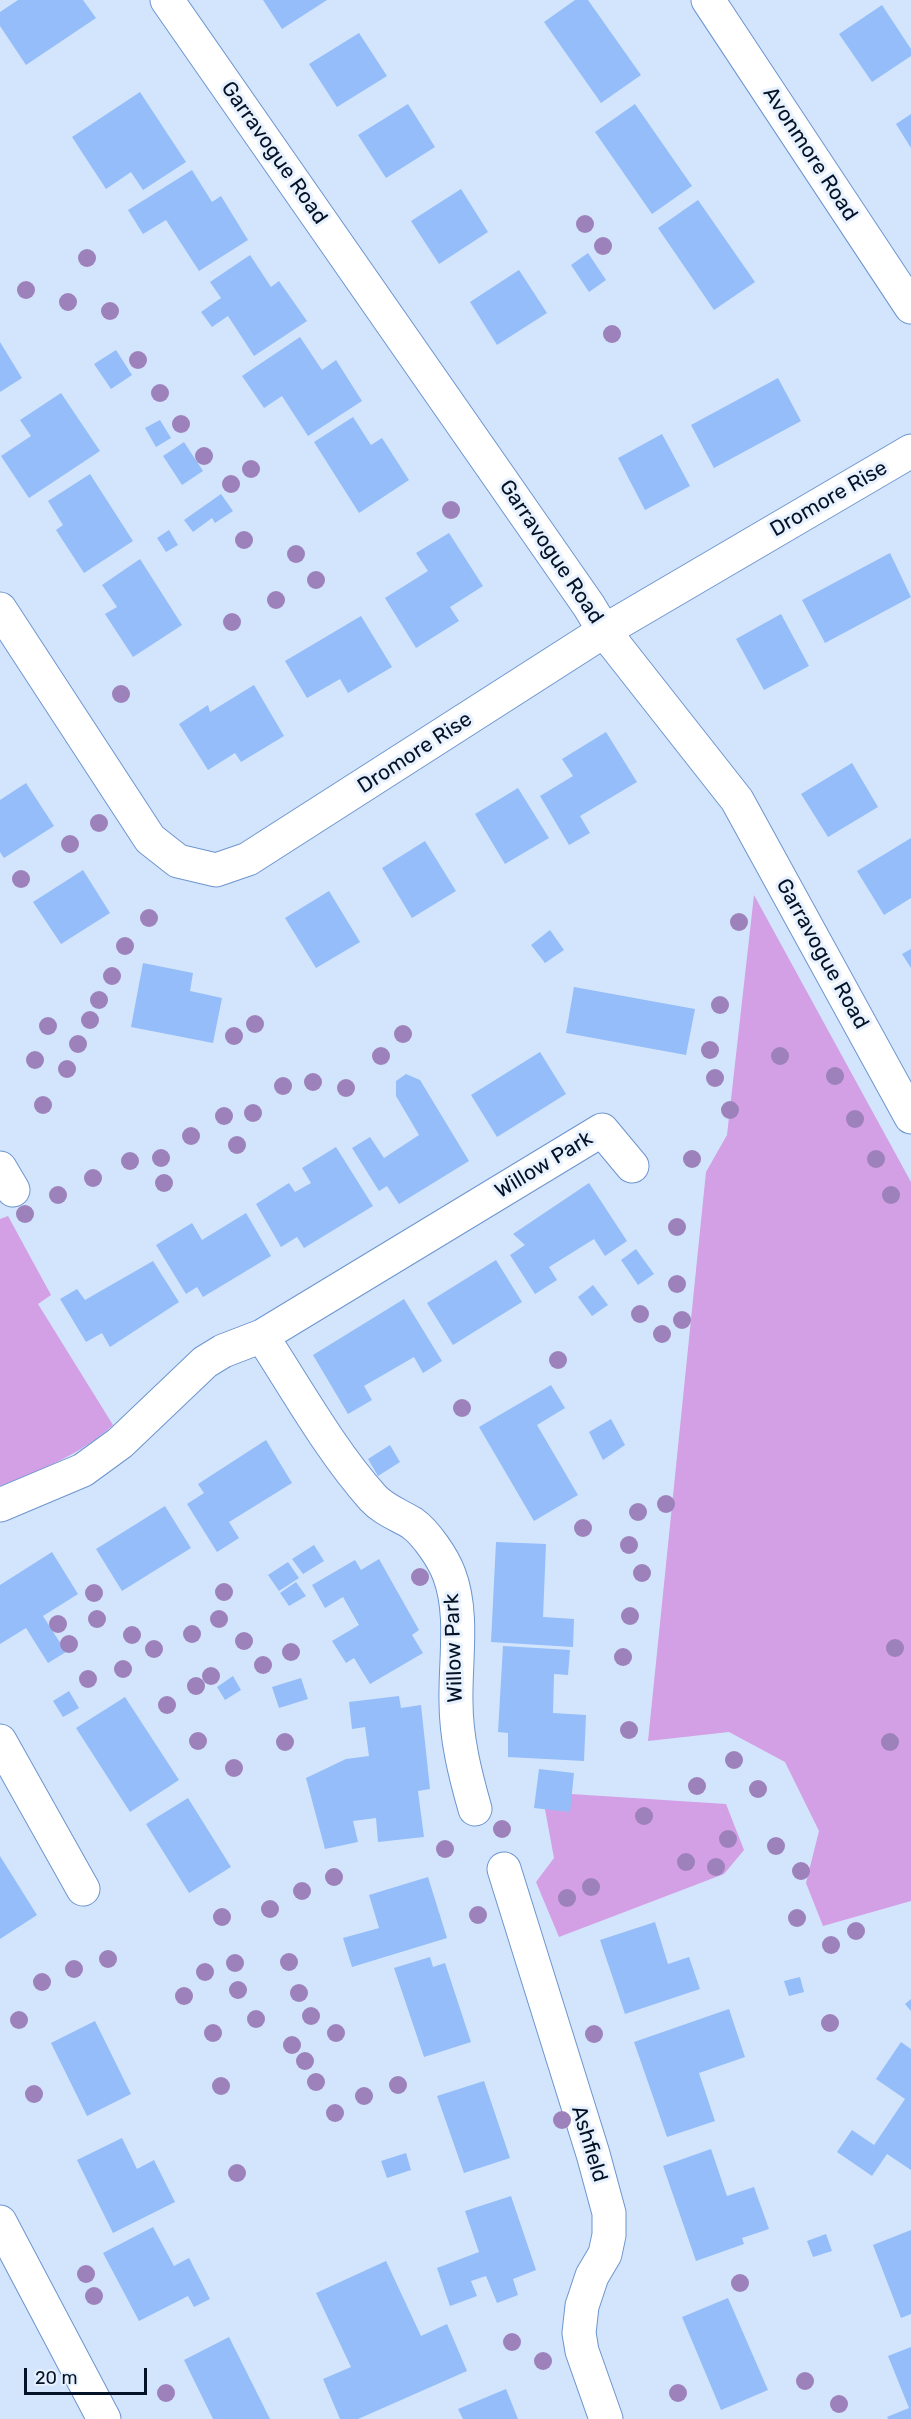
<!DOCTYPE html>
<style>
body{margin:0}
#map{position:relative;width:911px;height:2419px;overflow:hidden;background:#d3e5fd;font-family:Rubik,sans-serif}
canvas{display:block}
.scale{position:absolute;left:24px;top:2368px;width:123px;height:27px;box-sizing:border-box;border:3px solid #041227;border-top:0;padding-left:8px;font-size:18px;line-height:21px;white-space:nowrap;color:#041227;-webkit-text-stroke:4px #e8f1fe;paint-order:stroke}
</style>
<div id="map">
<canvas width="911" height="2419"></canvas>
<div class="scale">20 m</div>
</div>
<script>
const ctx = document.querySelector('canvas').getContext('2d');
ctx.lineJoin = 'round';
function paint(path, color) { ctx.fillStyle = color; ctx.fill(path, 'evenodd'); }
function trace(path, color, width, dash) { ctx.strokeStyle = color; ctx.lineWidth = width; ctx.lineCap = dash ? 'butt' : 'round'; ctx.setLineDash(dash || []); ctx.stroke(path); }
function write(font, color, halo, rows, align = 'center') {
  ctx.font = font + ' Rubik,sans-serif'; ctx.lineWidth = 6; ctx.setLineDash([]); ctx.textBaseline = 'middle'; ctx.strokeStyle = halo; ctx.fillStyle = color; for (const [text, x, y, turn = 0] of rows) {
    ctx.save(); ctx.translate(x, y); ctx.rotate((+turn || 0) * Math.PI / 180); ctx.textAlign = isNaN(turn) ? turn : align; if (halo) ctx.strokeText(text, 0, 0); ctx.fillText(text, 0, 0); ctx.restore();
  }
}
paint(new Path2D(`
 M754,895L911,1182V1901L823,1926L806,1883L819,1831L785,1762L729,1732L648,1741L706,1172L727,1135Z
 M8,1216L51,1295L38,1304L113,1425C80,1455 41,1470 0,1486V1219Z
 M571,1794L726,1804L744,1850L724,1874L559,1937L536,1882L554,1858L544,1804Z`), '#d39fe5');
paint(new Path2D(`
 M18,0H83L96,18L26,65L0,26V12Z
 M263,0H327L282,29Z
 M575,0H588L641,75L601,103L544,22Z
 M882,5L911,49V56L872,82L839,34Z
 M359,33L387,76L337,107L309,64Z
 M140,92L186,162L143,190L131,172L106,189L72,137Z
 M408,104L435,147L386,178L358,135Z
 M635,104L692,186L652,214L595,132Z
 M911,114V148L896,124Z
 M192,170L212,202L221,196L248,240L199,271L166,220L143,234L128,210Z
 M461,189L488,232L439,264L411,221Z
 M698,200L755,282L714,310L658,228Z
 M588,253L606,280L589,292L571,265Z
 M250,255L271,287L279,281L307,321L254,356L228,316L212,327L201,312L221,298L210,282Z
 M519,270L547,313L497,345L470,302Z
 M300,337L322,370L336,360L362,401L308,436L282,396L264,408L242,376Z
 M0,342L22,378L0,392Z
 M116,350L132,375L111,389L94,364Z
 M778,378L801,421L714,468L691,425Z
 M61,393L100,451L29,498L1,456L31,436L20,420Z
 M353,417L371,445L382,438L409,480L359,513L314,442Z
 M160,420L171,438L156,447L145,428Z
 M662,434L690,486L645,510L618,458Z
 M184,442L203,471L182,485L163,456Z
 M90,474L133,541L84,573L56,530L63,525L48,501Z
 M221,494L233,511L215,523L212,518L193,532L184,520Z
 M169,530L178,545L166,552L157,538Z
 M449,533L483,586L450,607L459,621L416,648L385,598L428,571L416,553Z
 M890,553L911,597L825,643L802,600Z
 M140,559L182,625L133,657L105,614L117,607L102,585Z
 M781,614L809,666L764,690L736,639Z
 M361,616L392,667L348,693L340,679L307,698L285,661Z
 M254,685L284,736L241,762L235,753L208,770L179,724L208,705L210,712Z
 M606,732L637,782L580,816L590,833L569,845L540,796L573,776L562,759Z
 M852,763L878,807L828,837L801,794Z
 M26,783L54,826L4,858L0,852V800Z
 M518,788L549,838L505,864L475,814Z
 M911,838V898L884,915L857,871Z
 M425,841L456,891L412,918L382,868Z
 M83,870L110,913L61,944L33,902Z
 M329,891L360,942L316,968L285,918Z
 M550,930L564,950L545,963L531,945Z
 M911,949V968L902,954Z
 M143,963L193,973L190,991L222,998L213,1043L131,1027Z
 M574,987L695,1009L686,1055L566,1033Z
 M540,1052L566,1094L497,1137L471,1095Z
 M406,1074L420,1080L469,1161L399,1204L387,1186L379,1191L352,1148L370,1137L384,1158L419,1135L396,1096V1081Z
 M336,1147L373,1206L304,1248L297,1237L281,1247L256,1204L289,1183L295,1192L311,1183L302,1168Z
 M589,1183L627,1241L605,1256L594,1239L549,1267L557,1280L535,1294L510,1255L525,1245L513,1234Z
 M246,1213L271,1256L203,1297L197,1287L186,1294L156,1245L192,1223L202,1240Z
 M636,1249L654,1274L638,1285L621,1260Z
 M496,1260L522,1302L453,1345L427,1303Z
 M153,1261L179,1302L110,1347L102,1333L86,1342L60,1299L77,1289L85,1300Z
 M593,1285L608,1305L592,1316L578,1297Z
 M404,1299L442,1361L423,1373L414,1357L364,1386L372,1400L348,1414L313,1355Z
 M551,1385L565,1408L537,1425L578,1495L534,1521L479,1427Z
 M611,1419L625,1445L603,1460L589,1432Z
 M266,1440L292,1483L229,1522L239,1538L217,1552L187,1504L204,1493L198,1484Z
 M390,1445L400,1462L378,1476L368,1459Z
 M165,1506L191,1548L122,1591L96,1549Z
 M496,1542L546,1544L543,1617L574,1619L573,1647L491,1642Z
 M314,1545L324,1561L303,1574L292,1559Z
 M52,1552L78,1594L43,1616L66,1652L48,1663L26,1628L0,1644V1585Z
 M379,1559L419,1630L412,1635L423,1653L370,1684L354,1658L346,1663L332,1641L359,1625L343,1597L325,1608L312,1585L355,1560L361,1570Z
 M288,1562L299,1578L279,1591L268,1575Z
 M296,1582L306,1596L289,1606L280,1593Z
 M503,1646L570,1650L568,1675L554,1674L553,1713L586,1715L584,1761L508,1757V1733L498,1732Z
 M233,1676L241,1690L225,1700L217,1687Z
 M301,1678L308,1699L279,1708L272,1687Z
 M69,1691L79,1708L63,1717L53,1701Z
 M399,1696L401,1708L421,1705L430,1789L418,1791L424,1837L378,1842L376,1818L353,1821L358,1842L325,1849L306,1778L346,1759L369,1756L365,1727L352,1729L349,1702Z
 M125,1697L179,1780L130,1812L76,1728Z
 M539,1769L574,1773L570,1812L534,1808Z
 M188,1798L231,1867L189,1893L146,1824Z
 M0,1856L37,1915L0,1939Z
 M428,1877L447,1938L352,1967L343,1938L379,1928L369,1895Z
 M655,1922L668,1964L689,1957L700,1989L625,2014L600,1940Z
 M430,1957L433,1967L445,1963L471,2042L424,2057L394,1968Z
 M800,1977L804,1992L789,1996L784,1981Z
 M911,1999V2011L905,2004Z
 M729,2009L745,2057L699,2073L715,2121L667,2137L634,2042Z
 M95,2021L131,2094L87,2116L51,2043Z
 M901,2042L911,2049V2170L887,2154L872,2176L837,2152L852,2130L874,2145L905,2099L876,2079Z
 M484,2081L510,2158L464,2173L437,2096Z
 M122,2138L137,2169L154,2160L175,2202L113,2233L77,2160Z
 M711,2149L727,2196L754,2187L769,2229L742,2238L744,2244L696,2261L663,2166Z
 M406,2153L411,2170L387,2178L381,2161Z
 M511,2196L536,2270L513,2279L518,2295L497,2303L486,2276L471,2281L477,2296L450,2306L437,2268L479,2252L465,2211Z
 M153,2227L174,2266L189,2258L210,2299L194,2307L188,2296L139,2321L103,2253Z
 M911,2230V2314L901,2318L873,2245Z
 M826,2234L832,2251L813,2257L807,2241Z
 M386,2261L421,2336L447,2324L467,2371L358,2419H340L323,2379L351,2367L316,2293Z
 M728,2298L768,2390L721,2410L682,2317Z
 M229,2337L270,2419H213L184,2360Z
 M911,2347V2419H888L887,2417L909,2408L888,2356Z
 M506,2389L518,2419H463L458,2409Z`), '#94bdf9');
const minor = new Path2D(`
 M167,0L589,606L604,631L737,800L911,1117
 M708,0L911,307
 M0,609L150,839L178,861L216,870L248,859L604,631L911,451
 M0,1168L13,1190
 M262,1336C297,1390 331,1451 373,1498C384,1510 399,1515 412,1523C426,1533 443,1558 449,1574C464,1613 455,1661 456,1702C456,1738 465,1774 475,1809
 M0,1505L83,1470L120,1443L205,1362L223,1351L262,1336L602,1130L632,1166
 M0,1741L83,1889
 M504,1869L593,2154L609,2213V2235L605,2254L592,2276L582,2306L579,2333L582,2351L606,2419`);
const tertiary = new Path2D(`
 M0,2222L104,2419`);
trace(minor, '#6d95ce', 35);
trace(tertiary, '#6d95ce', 35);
trace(minor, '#fff', 33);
trace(tertiary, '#fff', 33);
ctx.fillStyle = '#9d81bb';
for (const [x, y] of [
 [585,224],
 [603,246],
 [87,258],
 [26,290],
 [68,302],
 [110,311],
 [612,334],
 [138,360],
 [160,393],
 [181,424],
 [204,456],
 [251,469],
 [231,484],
 [451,510],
 [244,540],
 [296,554],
 [316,580],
 [276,600],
 [232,622],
 [121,694],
 [99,823],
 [70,844],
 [21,879],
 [149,918],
 [739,922],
 [125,946],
 [112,976],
 [99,1000],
 [720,1005],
 [90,1020],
 [255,1024],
 [48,1026],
 [403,1034],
 [234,1036],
 [78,1044],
 [710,1050],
 [381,1056],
 [780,1056],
 [35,1060],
 [67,1069],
 [835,1076],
 [715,1078],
 [313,1082],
 [283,1086],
 [346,1088],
 [43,1105],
 [730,1110],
 [253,1113],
 [224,1116],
 [855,1119],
 [191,1136],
 [237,1145],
 [161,1158],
 [692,1159],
 [876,1159],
 [130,1161],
 [93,1178],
 [164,1183],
 [58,1195],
 [891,1195],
 [25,1214],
 [677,1227],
 [677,1284],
 [640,1314],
 [682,1320],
 [662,1334],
 [558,1360],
 [462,1408],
 [666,1504],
 [638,1512],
 [583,1528],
 [629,1545],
 [642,1573],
 [420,1577],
 [224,1592],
 [94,1593],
 [630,1616],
 [97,1619],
 [219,1619],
 [58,1624],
 [192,1634],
 [132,1635],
 [244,1641],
 [69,1644],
 [895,1648],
 [154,1649],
 [291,1652],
 [623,1657],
 [263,1665],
 [123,1669],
 [211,1676],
 [88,1679],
 [196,1686],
 [167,1705],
 [629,1730],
 [198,1741],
 [285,1742],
 [890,1742],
 [734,1760],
 [234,1768],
 [697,1786],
 [758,1789],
 [644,1816],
 [502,1829],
 [728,1839],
 [776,1846],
 [445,1849],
 [686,1862],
 [716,1867],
 [801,1871],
 [334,1877],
 [591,1887],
 [302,1891],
 [567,1898],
 [270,1909],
 [478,1915],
 [222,1917],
 [797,1918],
 [856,1931],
 [831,1945],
 [108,1959],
 [289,1962],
 [235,1963],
 [74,1969],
 [205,1972],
 [42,1982],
 [238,1990],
 [299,1993],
 [184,1996],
 [311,2016],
 [256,2019],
 [19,2020],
 [830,2023],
 [213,2033],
 [336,2033],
 [594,2034],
 [292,2045],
 [305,2061],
 [316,2082],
 [398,2085],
 [221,2086],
 [34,2094],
 [364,2096],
 [335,2113],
 [562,2120],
 [237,2173],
 [86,2274],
 [740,2283],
 [94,2296],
 [512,2342],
 [543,2361],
 [805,2381],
 [166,2393],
 [678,2393],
 [839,2404]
]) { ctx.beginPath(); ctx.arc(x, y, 9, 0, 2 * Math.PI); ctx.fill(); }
write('21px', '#041227', '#e8f1fe', [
 ["Garravogue Road",274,153,55],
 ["Avonmore Road",810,154,57],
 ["Dromore Rise",829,499,-30],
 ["Garravogue Road",551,552,56],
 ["Dromore Rise",415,753,-33],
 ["Garravogue Road",822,954,61],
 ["Willow Park",544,1165,-31],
 ["Willow Park",454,1648,-92],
 ["Ashfield",589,2144,73]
]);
</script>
